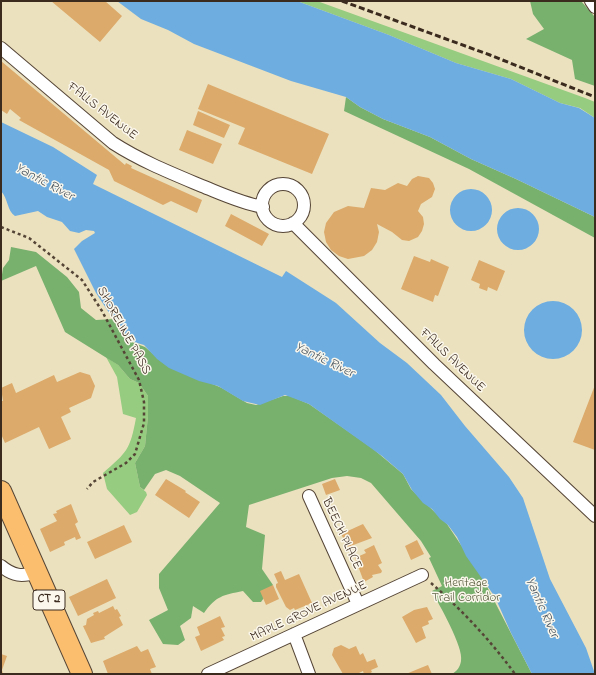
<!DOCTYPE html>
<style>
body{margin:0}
#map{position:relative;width:596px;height:675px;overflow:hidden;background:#ebe1bf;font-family:"Indie Flower",sans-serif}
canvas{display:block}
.frame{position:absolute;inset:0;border:2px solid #3b2a1e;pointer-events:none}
</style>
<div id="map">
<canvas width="596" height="675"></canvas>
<div class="frame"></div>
</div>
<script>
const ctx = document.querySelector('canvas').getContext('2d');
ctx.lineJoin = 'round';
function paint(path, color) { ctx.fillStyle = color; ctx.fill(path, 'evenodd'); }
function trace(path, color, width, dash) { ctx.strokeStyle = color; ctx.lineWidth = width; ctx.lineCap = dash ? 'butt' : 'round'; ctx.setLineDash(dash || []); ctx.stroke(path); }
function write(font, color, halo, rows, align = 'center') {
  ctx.font = font + ' "Indie Flower",sans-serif'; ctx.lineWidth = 3; ctx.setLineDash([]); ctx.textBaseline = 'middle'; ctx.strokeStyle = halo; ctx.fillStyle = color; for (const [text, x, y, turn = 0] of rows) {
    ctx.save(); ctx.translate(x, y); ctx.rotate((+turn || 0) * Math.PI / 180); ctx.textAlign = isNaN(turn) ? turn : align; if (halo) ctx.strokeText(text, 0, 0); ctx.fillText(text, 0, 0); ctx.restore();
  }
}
paint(new Path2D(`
 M297,1H317L585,98L595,102V118L580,108L560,103L511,79L456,63L389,35Z
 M106,357L118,365L130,379L139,383L148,396V416L145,446L135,463L140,487L146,492L147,495L137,512L130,515L107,489L103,473C127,452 130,450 136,418L123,414L117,377Z`), '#95cc7f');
paint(new Path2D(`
 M530,1H581L595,17V86L575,79L572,60L526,39L544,29L533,14Z
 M346,97L360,107L383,119L430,137L471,159L516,179L595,217V238L469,169L344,111Z
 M11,247L36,252L67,277L79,292L81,308L96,320L114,319L126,340L145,347L165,364L222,388L247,403L256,405L283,396H290L309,404L372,448L403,474L411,489L447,524L481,575L532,674H452C457,671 460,667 461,661C464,647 439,605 432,591L442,586L429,558L431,557L421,541L371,483L361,478L347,476L332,478L249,505L246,527L265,535L262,569L273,585L261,602H253L243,591C223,595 216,596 204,613L193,606L191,618L180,626L185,640L178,645L163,644L149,620L168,610L159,588V574L220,503L180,476L166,470L155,474L144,490L140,487L135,463L145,446L148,416V396L139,383L130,379L118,365L65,332L36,266L1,281L3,268L9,260Z`), '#78b06e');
paint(new Path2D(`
 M117,1H297L389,35L456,63L511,79L560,103L579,108L595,118V217L516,179L471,159L430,137L383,119L360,107L346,97L291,81L194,44L168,30L141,19Z
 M1,122L53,147L97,175L93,184L282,277L286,271L336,303L380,343L407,363L441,395L465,426L509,477L523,498L550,579L586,648L595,674H532L511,633L495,597L466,556L457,537L448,525L440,519L432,509L423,503L412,490L403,474L382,456L309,404L285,395L260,405L243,401L218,386L199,381L169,368L157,359L144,345L127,340L96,293L74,249L82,241L95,233L94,231L86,230L79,233L70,231L62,222L47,217L38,211L15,216C7,211 8,198 1,191Z
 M450 210a21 21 0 1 1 42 0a21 21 0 1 1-42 0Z
 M497 229a21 21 0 1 1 42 0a21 21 0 1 1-42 0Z
 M524 330a29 29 0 1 1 58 0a29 29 0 1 1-58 0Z`), '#6dade0');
paint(new Path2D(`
 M51,1H105L122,16L100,42Z
 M1,61L125,165L126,163L132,166L131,168L202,200L197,213L171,201L163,205L114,181L109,170L19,120L21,118L10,109L7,114L1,110Z
 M208,84L329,134L312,174L238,144L245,128L198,109Z
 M198,111L230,125L224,138L193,125Z
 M187,130L222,144L213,164L179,150Z
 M418,176L429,178L433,183L435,189L432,197L421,204L418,211L423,217L424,224L422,231L418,237L409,241L402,240L392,232L377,224L379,232L377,242L372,250L364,256L348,259L339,256L331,250L326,242L324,232L326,223L334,212L348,206L364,208L371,188L385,190L398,183L407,186L412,179Z
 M231,214L269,234L262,246L225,226Z
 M414,256L430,262L431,259L449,267L438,296L435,295L433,302L401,289Z
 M479,260L505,271L497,291L488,287L487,291L479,288L480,284L471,280Z
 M80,372L90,375L95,386L91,398L69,408L71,412L61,417L71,439L49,449L39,427L5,443L1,434V401H3L1,388L12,383L16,393L54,375L57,382Z
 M595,385V450L573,442Z
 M166,479L186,491L185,492L200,502L189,518L155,495Z
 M335,479L340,490L326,495L322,484Z
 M71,504L78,522L75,524L81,538L76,540L75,537L64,542L65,545L50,552L40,529L57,521L53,514L57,513L56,511Z
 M363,524L372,538L348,547L341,534Z
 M124,525L132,542L95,559L87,542Z
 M417,540L424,554L411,560L405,546Z
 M374,545L382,563L378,565L382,571L381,573L372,575L373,577L364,582L355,558L366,553L364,550Z
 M281,571L285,580L299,574L312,603L295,610L294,608L290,610L286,607L276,587V584L278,583L274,574Z
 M107,579L116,598L78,616L69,597Z
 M273,585L279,599L266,605L260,591Z
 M113,606L115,610L117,609L121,616L119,617L123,625L104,637L105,639L91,643L83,626L86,625L87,619L94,615L93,613L98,611L99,613Z
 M427,607L433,619L428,621L429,624L422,627L426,638L416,643L402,617L414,610Z
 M220,616L225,627L221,628L225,636L222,637L224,640L201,651L195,637L200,635L197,627Z
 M341,645L349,649L356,646L360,655L363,653L367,662L375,659L378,667L371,670L372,672L369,674H364L363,671L357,674H343L332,655L334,648Z
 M137,646L141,652L148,649L156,667L150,669L152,674H108L103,661Z
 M1,654L7,656L2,670L3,674H1Z
 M428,665L432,674H406L418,669Z`), '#dcaa6a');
const minor = new Path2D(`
 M591,1L595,7
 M1,48L113,143C141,161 171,173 202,186C222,194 241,203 263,207
 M262 205a21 21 0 1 1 42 0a21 21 0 1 1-42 0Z
 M293,223L434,364L595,516
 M309,496L358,604
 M1,566C13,576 22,577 37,572
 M294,634L309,674
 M208,674L422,575`);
const trunk = new Path2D(`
 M1,491L82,674`);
trace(minor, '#554536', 14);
trace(trunk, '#554536', 22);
trace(new Path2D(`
 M1,227L29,238L82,280L102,311L139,380L144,402V423L135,454L126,463L93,482L87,489
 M431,583C462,610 491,641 515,674`), '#554536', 2.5, [3, 3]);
trace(minor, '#fff', 12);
trace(trunk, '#fbbe6e', 20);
trace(new Path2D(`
 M342,1L490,55L595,97`), '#3b2a1e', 3, [6, 3]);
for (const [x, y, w] of [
 [49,600,32]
]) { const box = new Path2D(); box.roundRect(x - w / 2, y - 10, w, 20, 3); ctx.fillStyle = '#fbf7ec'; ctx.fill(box); trace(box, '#3b2a1e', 1); }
write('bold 12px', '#3b2a1e', null, [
 ["CT 2",49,600]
]);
write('13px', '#3b2a1e', '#fbf7ec', [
 ["FALLS AVENUE",102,112,38],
 ["SHORELINE PASS",123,331,61],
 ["FALLS AVENUE",452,361,44],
 ["BEECH PLACE",341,534,65],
 ["MAPLE GROVE AVENUE",309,612,-25]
]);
write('13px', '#565b3b', '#fbf7ec', [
 ["Heritage",466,584],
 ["Trail Corridor",466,599]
]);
write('italic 14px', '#4c5862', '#fbf7ec', [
 ["Yantic River",44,183,28],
 ["Yantic River",324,361,26],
 ["Yantic River",541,608,66]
]);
</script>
